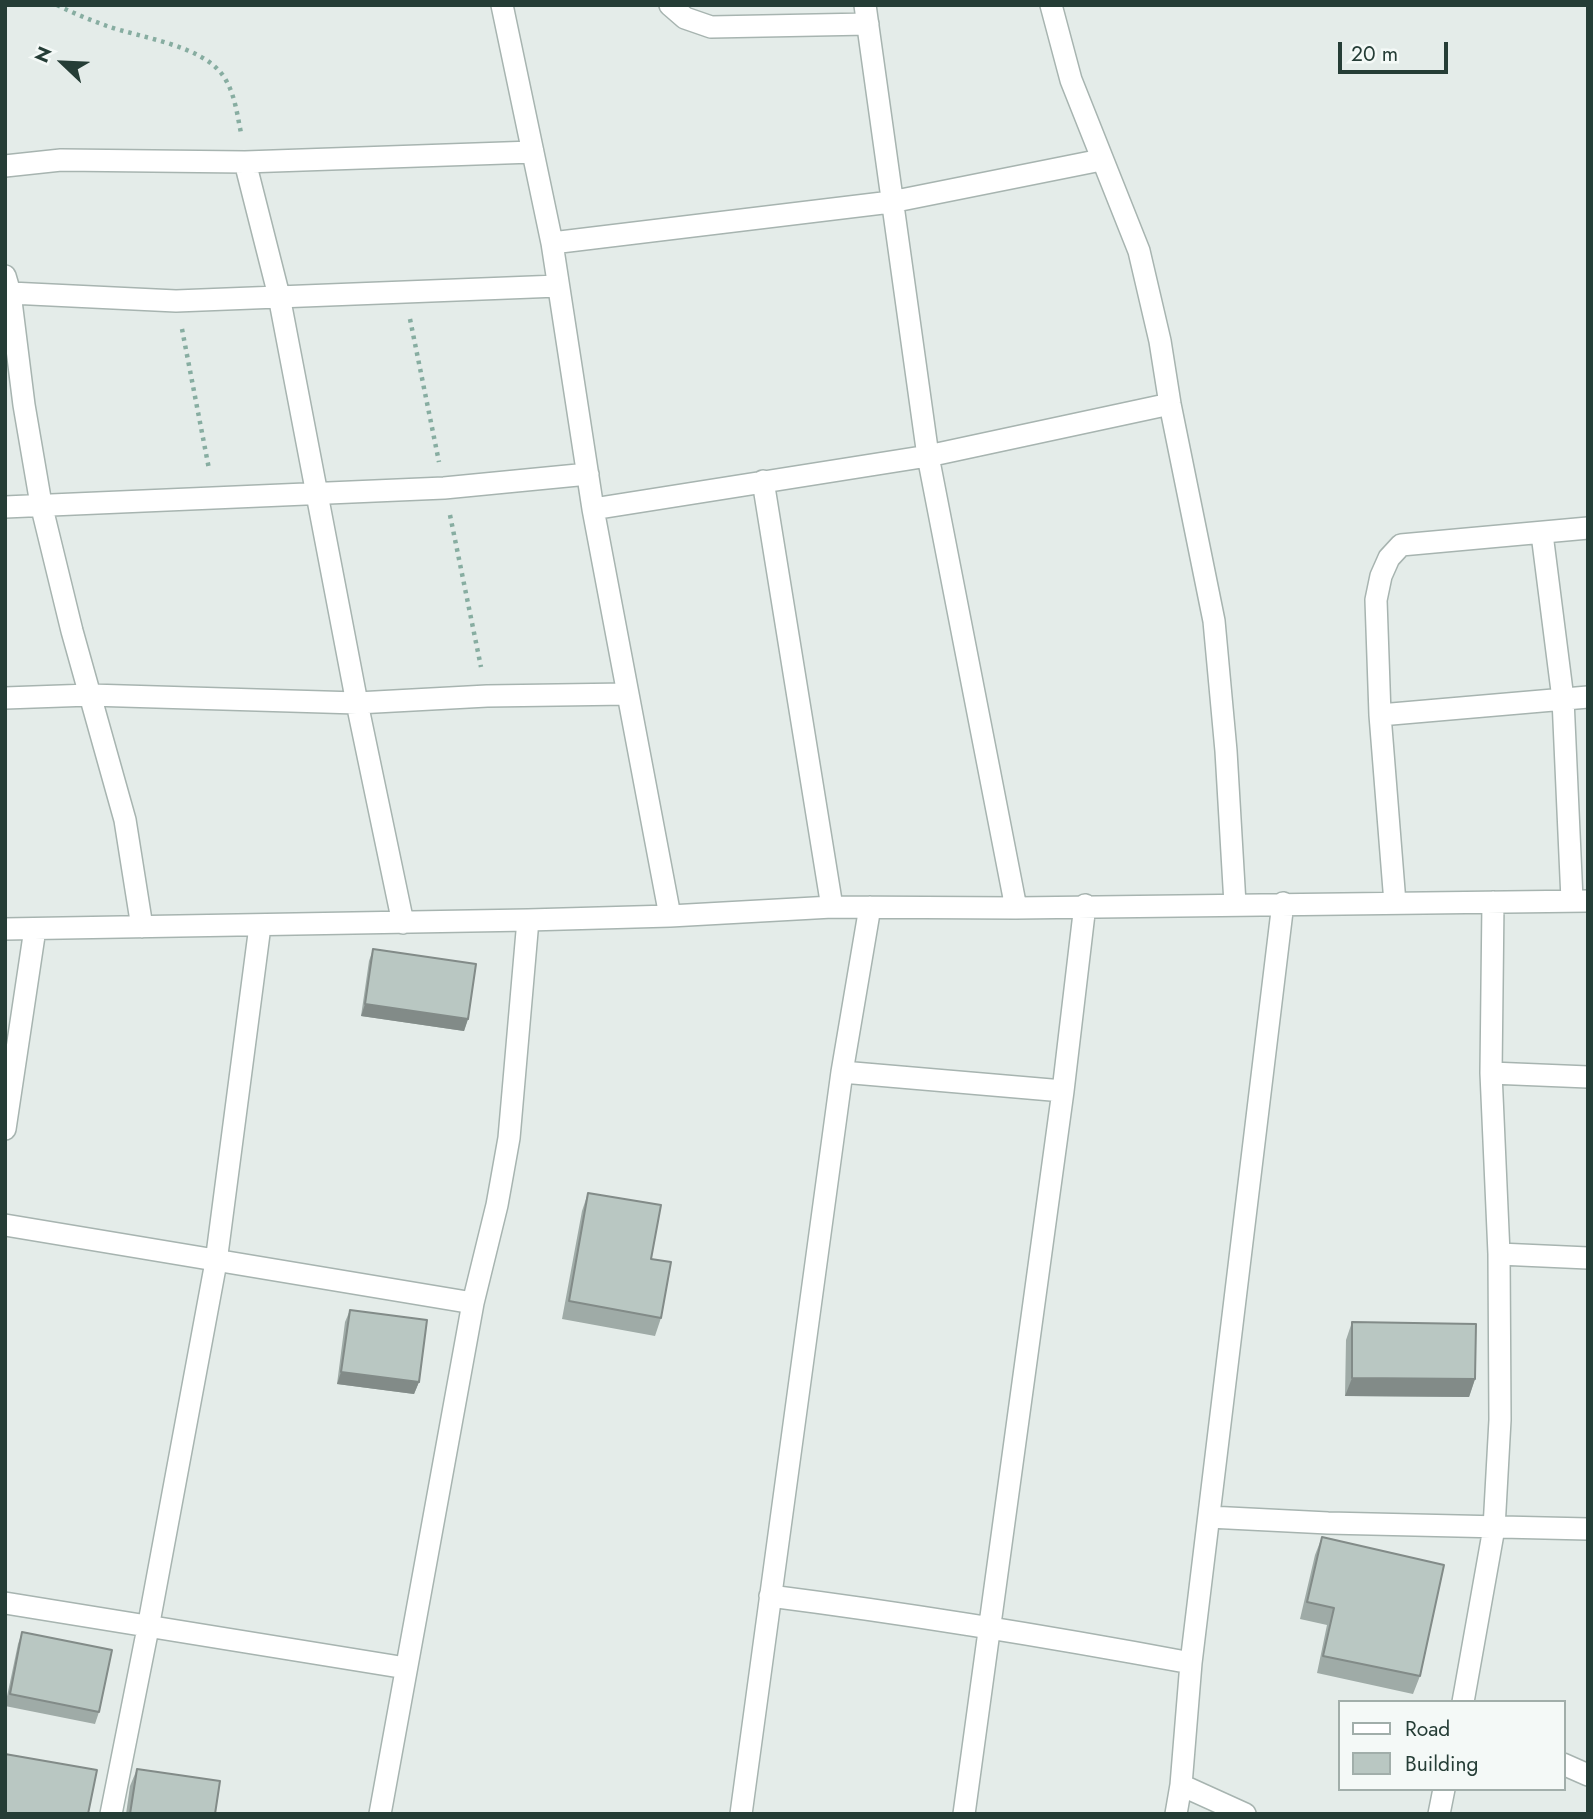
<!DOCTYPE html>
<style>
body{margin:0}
#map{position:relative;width:1593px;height:1819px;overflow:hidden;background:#e4ece9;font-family:Jost,sans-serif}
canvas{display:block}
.frame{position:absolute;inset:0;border:7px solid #253d36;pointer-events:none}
.legend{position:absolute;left:1338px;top:1700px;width:228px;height:91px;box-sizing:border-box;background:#f4f9f7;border:2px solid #a1aeaa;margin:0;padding:9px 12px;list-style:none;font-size:21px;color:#253d36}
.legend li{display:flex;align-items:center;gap:14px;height:35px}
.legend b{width:35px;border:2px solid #a1aeaa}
.north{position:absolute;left:28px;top:28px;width:70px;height:70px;-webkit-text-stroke:5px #f4f9f7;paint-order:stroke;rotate:293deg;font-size:19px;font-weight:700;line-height:28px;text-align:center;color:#253d36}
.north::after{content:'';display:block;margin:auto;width:24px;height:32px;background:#253d36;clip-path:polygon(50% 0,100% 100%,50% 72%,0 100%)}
.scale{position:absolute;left:1338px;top:42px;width:110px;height:32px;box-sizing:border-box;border:4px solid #253d36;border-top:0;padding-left:9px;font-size:21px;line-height:24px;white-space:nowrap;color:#253d36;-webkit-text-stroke:5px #f4f9f7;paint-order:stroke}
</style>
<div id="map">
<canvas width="1593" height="1819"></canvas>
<div class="frame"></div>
<ul class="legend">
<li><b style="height:9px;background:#fff"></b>Road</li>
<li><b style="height:19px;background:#b9c7c2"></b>Building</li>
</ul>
<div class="north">N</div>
<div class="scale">20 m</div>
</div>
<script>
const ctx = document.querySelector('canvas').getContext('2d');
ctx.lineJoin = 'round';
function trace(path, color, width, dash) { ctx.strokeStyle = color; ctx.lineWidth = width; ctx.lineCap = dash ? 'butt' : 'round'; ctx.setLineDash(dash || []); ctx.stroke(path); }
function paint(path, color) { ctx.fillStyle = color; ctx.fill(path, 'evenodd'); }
const minor = new Path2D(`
 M502,5L552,243L891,202L1101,160
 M670,5L685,18L711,27L868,24
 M865,5L928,456L1016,908
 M1051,5L1071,80L1139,251L1160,341L1170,404L1214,621L1226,751L1235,904
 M245,162L279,296L357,703L403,923
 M5,166L61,160L245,162L533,152
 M552,243L593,509
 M5,276L10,293L176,301L558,286
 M5,293H10L24,405L41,504L72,631L125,820L142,927
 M763,481L832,907
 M5,507L444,488L588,474
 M1542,534L1563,699L1572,900
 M5,698L90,695L357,703L487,696L628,694
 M1380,715L1588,697
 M1395,903L1380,715L1376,600L1381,576L1389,558L1401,545L1588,528
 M670,916L593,509L928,456L1170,404
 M5,929L528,920L670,916L832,907L1016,908L1588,901
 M842,1072L1063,1091
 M1491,1073L1588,1077
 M5,1129L35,929
 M5,1225L473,1303
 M1499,1254L1588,1258
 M1209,1517L1328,1523L1588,1529
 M770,1596C911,1614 1051,1637 1191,1663
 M5,1603L406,1668
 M1463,1702L1494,1528L1500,1420L1499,1254L1491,1073L1493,902
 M1563,1764L1588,1775
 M1181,1785L1245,1814
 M111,1814L148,1628L216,1262L260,926
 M380,1814L473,1303L497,1205L509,1138L528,920
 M741,1814L842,1072L870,907
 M964,1814L1063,1091L1085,905
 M1176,1814L1181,1785L1191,1663L1283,903
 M1439,1814L1444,1789`);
trace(minor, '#a7b4b0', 24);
trace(new Path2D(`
 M57,5C73,13 90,20 107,26C141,38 203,45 224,77C235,94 237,114 241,133
 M410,319L439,462
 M182,329L209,469
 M450,515L481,667`), '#87ada1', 4.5, [3.5, 5]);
trace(minor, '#fff', 21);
paint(new Path2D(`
 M373,949L468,1019L464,1031L361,1016L369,961Z
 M588,1193L651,1259L661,1318L655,1336L562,1319L582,1211Z
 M350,1310L419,1382L414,1394L337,1384L345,1322Z
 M1352,1322L1475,1379L1469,1397L1345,1396L1346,1340Z
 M1322,1537L1420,1676L1413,1694L1317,1673L1327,1625L1300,1619L1315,1555Z
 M22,1632L99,1712L95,1724L5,1706L18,1644Z
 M137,1769L215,1814H126L130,1786Z`), '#9faba7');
paint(new Path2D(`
 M365,1004L468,1019L464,1031L361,1016Z
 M341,1372L419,1382L414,1394L337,1384Z
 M1352,1378L1475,1379L1469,1397L1345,1396Z`), '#828b88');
const building = new Path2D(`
 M373,949L476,964L468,1019L365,1004Z
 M588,1193L661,1205L651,1259L671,1262L661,1318L569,1301Z
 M350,1310L427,1320L419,1382L341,1372Z
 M1352,1322L1476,1324L1475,1379L1352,1378Z
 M1322,1537L1444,1565L1420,1676L1323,1656L1334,1608L1307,1602Z
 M22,1632L112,1650L99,1712L10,1694Z
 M5,1754L97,1770L88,1814H5Z
 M137,1769L220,1781L215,1814H130Z`);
paint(building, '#b9c7c2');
trace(building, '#828b88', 2);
</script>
